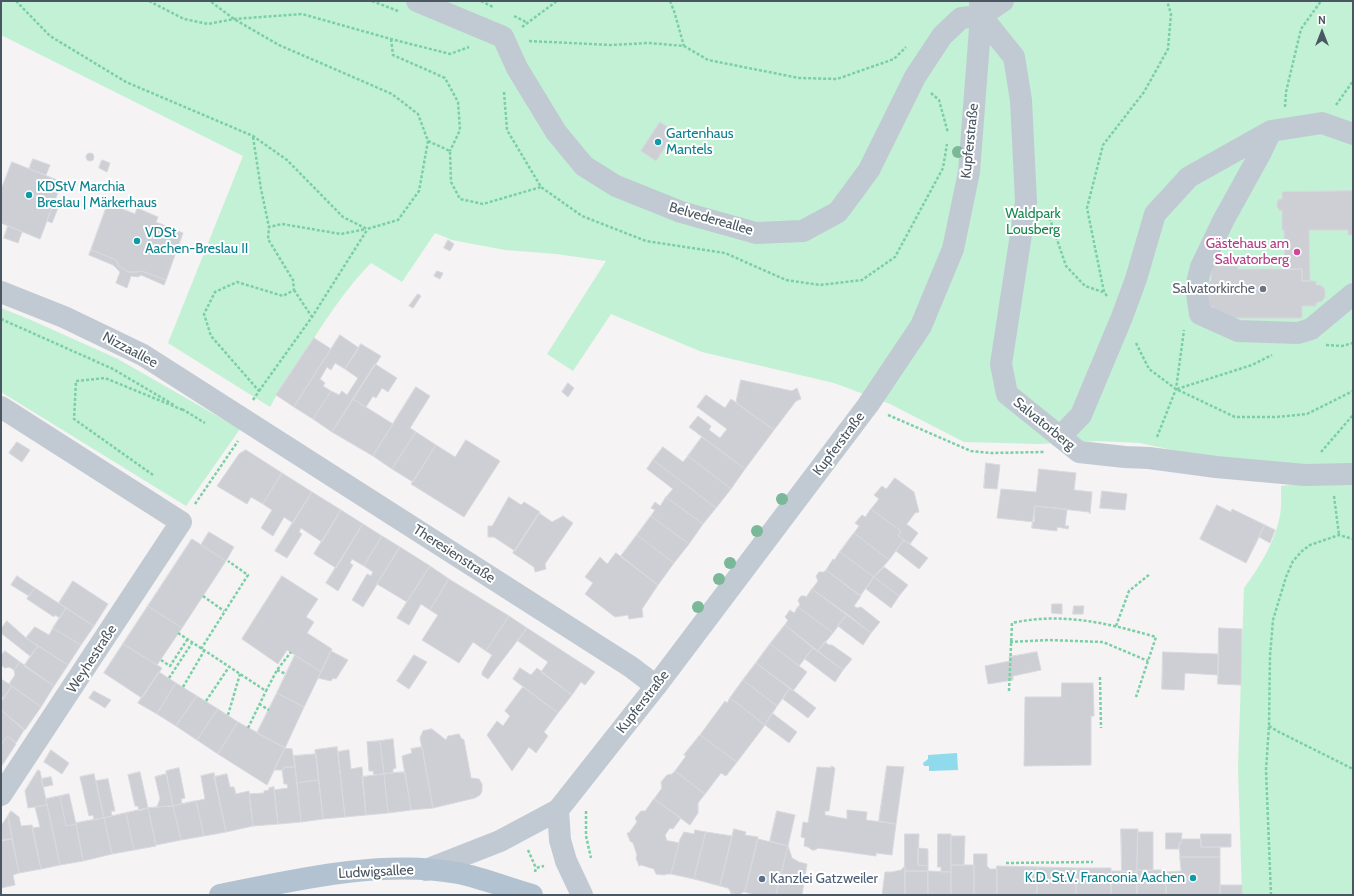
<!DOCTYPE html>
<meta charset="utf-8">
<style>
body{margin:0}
#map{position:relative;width:1354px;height:896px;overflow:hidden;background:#f5f3f3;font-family:Cabin,sans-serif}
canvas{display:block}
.frame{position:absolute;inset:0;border:2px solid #4a5661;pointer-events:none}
.north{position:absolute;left:1302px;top:12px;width:40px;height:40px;-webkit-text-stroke:3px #fff;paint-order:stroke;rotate:0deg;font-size:11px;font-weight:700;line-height:16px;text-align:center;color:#4a5661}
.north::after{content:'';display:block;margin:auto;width:14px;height:18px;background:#4a5661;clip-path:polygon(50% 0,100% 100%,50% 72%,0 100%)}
</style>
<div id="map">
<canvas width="1354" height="896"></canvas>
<div class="frame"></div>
<div class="north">N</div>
</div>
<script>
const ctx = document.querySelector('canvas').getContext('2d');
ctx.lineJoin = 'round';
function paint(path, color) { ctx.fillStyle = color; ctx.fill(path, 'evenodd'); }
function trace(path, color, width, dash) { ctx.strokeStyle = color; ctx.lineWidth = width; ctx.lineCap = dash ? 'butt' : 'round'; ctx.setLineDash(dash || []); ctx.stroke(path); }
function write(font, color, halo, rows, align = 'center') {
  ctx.font = font + ' Cabin,sans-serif'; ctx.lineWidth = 4; ctx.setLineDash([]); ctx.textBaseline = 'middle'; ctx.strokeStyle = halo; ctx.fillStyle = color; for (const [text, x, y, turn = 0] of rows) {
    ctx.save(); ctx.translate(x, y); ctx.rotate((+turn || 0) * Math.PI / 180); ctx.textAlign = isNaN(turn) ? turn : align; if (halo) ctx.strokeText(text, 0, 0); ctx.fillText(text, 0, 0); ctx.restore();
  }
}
paint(new Path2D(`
 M1,1H1353V465L1309,470L1219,460L1140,443L1098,441L1039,444L964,442L890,404L834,383L702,352L611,314L573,371L547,354L606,261L556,254L505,250L452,240L435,233L402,282L371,263C345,289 325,321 305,352C293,370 280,388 270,407L168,343L243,156L1,35Z
 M1,308L31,320L118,359L240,429L186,506L1,392Z
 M1353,478V895H1242L1238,767L1244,588C1259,568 1273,545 1279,520C1282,509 1281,497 1281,486Z`), '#c3f1d5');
paint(new Path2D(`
 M957,753L958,770L929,771V766H924L923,763L928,759V755Z`), '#90daee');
const building = new Path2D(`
 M660,122L675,132L656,161L641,151Z
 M86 157a4 4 0 1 1 8 0a4 4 0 1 1-8 0Z
 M33,159L50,165L46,175L29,169Z
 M102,160L110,163L107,172L99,168Z
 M12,162L62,182L40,239L1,223V190Z
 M1353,191V235H1348V230H1309L1310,281H1302V269H1285L1284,230H1282V210L1280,211L1277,207V202L1279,199H1282V192Z
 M55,200L60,203L52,223L47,221Z
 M108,203L135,214L137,208L158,217L156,222L183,233L166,280L142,271L137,272H128L119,266L116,260L91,250Z
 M8,226L22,232L18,243L4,238Z
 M448,240L454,244L450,251L444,248Z
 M91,250L116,260L119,266L128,272H137L142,271L166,280L164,285L141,275L138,277L131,276L127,288L116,283L120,272L113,265L89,255Z
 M1214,261L1217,266H1238V269H1302V281H1316V285H1320L1324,288L1325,291V297L1322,301L1316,303V306H1302V318H1220L1212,311L1213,307H1210L1202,282L1209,283V281H1211V271H1210Z
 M437,271L443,273L440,279L434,276Z
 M418,294L421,296L413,308L409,306Z
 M340,335L359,348L345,369L335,363L331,370L327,367L320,379L325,383L323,386L331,391L313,419L294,407Z
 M314,338L331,349L294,407L276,395Z
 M361,344L381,356L332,432L313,419L331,391L339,395L342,391L347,395L358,378L345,369Z
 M375,364L397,378L388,392L382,388L376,398L373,396L366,407L353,399Z
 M741,380L792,391L797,388L801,399L796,401L774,430L736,403Z
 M568,383L574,388L568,397L562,392Z
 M416,387L430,396L410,428L416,432L392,469L373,456Z
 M706,395L725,408L731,399L774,430L745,469L689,427L698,416L711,426L709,430L720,438L727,429L697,407Z
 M353,399L393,424L373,456L332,432Z
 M416,432L436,445L413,482L392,469Z
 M702,437L745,469L731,489L688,456Z
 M466,440L500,461L464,517L411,484L436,445L455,457Z
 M17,442L30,450L22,462L9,453Z
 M663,447L683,462L688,456L731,489L716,508L653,460Z
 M246,450L282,473L263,504L251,497L247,504L217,486L239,454Z
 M653,460L716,508L703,524L666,497L673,489L647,469Z
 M986,463L1000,465L997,489L984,488Z
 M1039,469L1076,473L1074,490L1092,492L1090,514L1089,512L1035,506L1034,522L997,518L1001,489L1036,492Z
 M282,473L312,492L293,523L284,517L273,536L261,528L272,510L263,504Z
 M895,478L914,492L919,512L915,513L906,525H908L918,533L910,544L898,536L901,531L871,509L879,499L874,495L882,486L886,489Z
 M1102,491L1127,494L1125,510L1100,508Z
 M312,492L341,510L322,542L301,528L299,532L302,534L287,558L275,551Z
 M509,497L521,505L524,502L540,512L515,551L494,537H488V526H492Z
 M666,497L703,524L689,544L651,516L655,510L651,508L655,502L660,506Z
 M1217,505L1231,512L1232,509L1265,525L1246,563L1200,539Z
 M1035,506L1067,509L1065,526H1069L1068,529L1057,527V531L1032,528Z
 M871,509L901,531L898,536L904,540L889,560L854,533L859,526L855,523L862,515L865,517Z
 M341,510L363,524L336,568L314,554Z
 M539,513L552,522L563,516L573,523L545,564L546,569L535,572L534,567L513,553Z
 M651,516L689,544L674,563L637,535Z
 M363,524L382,536L364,566L352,559L350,563L353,565L338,591L326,583Z
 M1265,525L1275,530L1270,543L1259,537Z
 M209,532L234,547L226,561L201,545Z
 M854,533L889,560L874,577L840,552Z
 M637,535L674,563L658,585L621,556Z
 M382,536L400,547L363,607L352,600L367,574L371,576L373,572L364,566Z
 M192,539L226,561L182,628L148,606Z
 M904,540L928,558L919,569L896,551Z
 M400,547L430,566L407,602L377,584Z
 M840,552L874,577L860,596L826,570L833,559L834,560Z
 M616,553L658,585L642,609L643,617L629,619L628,615L615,617L585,594L593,583L585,577L600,557L607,564Z
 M430,566L449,579L430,610L421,604L409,625L397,618Z
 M884,567L908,585L899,596L874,577Z
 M826,570L861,596L854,606L857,608L861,607L880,622L871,633L812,589L818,581L816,576L819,572H824Z
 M17,576L35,588L29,596L11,585Z
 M282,576L318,599L306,617L314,622L307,633L332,649L321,672L287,650L278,664L242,639Z
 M874,577L899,596L891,608L866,589Z
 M449,579L509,616L486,651L473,642L459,663L422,640L438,615L430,610Z
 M73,581L108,604L94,626L59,603Z
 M35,588L66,608L60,618L55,615L54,617L27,599Z
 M812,589L847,614L833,633L798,607L800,605L798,600L801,596H805L806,597Z
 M1052,604H1062V614L1052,613Z
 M148,606L182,628L157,665L123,644Z
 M1074,606H1084L1083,614H1073Z
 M798,607L833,633L818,651L785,625L788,620L785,617L790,610L794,613Z
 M66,608L94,626L81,645L53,628Z
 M847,614L871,633L863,645L838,626Z
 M509,616L527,628L488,679L482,675V672L492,655L486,651Z
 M7,621L26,638L38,646L30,656L1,633V629Z
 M785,625L813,648L799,666L770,644Z
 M35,627L49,635L53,628L81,645L68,665L26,638Z
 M527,628L595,672L585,685L581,682L572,695L541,672L548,662L518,641Z
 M1219,628L1242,629L1241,685L1218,684Z
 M825,642L829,645H832L852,659L843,670L818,651Z
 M123,644L162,668L142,698L104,673Z
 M770,644L807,672L793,691L756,663Z
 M38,646L68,665L54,686L24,666Z
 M813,648L843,670L835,682L805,659Z
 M5,651L20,662L14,670L9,667L5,668L1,665V655Z
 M331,651L348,660L336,679L333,678L331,681L318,678Z
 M1037,652L1041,670L1013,676V680L988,684L985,666L1010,661L1009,657Z
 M1163,652L1218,654V675L1185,673L1184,690L1162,689Z
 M295,655L321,672L304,707L277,693Z
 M414,655L427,662L409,689L397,681Z
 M20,662L54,686L41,707L9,684L15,675L14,670Z
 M756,663L790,688L777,706L743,680Z
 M520,668L531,675L537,668L572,695L558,713L513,679Z
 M159,672L176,683L157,714L138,703Z
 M1,679L12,686L4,698L1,696Z
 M743,680L777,706L765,725L730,698Z
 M176,683L197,696L176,726L157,714Z
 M1062,683H1093L1094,716H1091V765L1024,766L1025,697H1061Z
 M12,686L41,707L25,730L1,710V702Z
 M523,687L558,713L544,732L548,736L536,753L529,747L512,771L487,735L497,721L503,726L510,716L505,711Z
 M790,688L816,708L808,718L783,699Z
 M94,691L111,700L105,708L89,698Z
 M277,693L304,707L285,748L257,733Z
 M197,696L218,709L197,740L176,726Z
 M730,698L765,725L737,762L700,735L725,701L727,703Z
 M218,709L238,722L218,754L197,740Z
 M1,710L24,730L16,743L8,736L1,745Z
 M772,713L797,732L789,743L765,725Z
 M238,722L285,748L267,785L218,754Z
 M432,729L446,740L448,736L459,734L461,738L464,740L471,778L479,779L482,784V791L480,795L475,798L433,808L420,738L423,731Z
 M700,735L737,762L726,776L721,773L705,794L675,771L686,756L684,755Z
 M8,736L16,744L1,767V745Z
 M393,739L396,768L393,769V773L384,774L380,741Z
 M380,741L384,774L374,775L373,771H369L367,742Z
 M337,747L345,817L323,819L315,750Z
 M422,747L433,808L411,810L402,756L412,753L411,749Z
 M285,748L292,749L295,767H285L283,770H274Z
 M51,750L69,763L62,774L44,762Z
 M349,750L351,769L362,767L366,815L345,817L338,752Z
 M316,754L319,780L297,783L294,756Z
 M831,766L835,768L829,811H825V815L847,819V810L867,812L866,820L896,824L892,855L876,853V856L818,848L815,850H812L808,847L804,846L805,838L801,837L803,822L808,823L817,767L831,768Z
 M887,766L904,767L896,824L879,821Z
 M285,767H295L301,822L278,824L274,790L288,788L287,784H284L282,770Z
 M179,768L185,798L181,799L182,804L173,806L166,771Z
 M38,770L40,771L47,805L28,808L25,791Z
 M675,771L705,794L698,803V813L690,825L654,799L662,788L661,782L667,775L672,774Z
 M140,772L148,808L139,811L138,806H135L128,775Z
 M405,772L411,810L388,813L384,774Z
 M214,773L226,832L204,836L196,801L205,799L201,776Z
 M94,774L104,818L94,820L93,815L89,816L80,777Z
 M166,774L173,806L157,807L160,799L155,777Z
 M227,774L230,787H234L236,794L249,791L253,826L226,832L214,777Z
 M384,774L388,813L366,815L362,777Z
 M51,777L53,785L43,787L41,779Z
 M108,779L115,811H111L112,816L104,818L96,781Z
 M319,780L323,819L301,822L297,783Z
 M274,787L278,824L253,826L249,794L264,793V791L269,790V788Z
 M69,794L76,824L66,826L60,796Z
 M60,796L66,826L76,824L83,861L60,865L46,799Z
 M654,799L681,818L673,829L670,828L665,835L667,841H670L679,843L671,874H667L664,875L656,874L654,869L641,865L639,866L636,858L637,855L633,843L630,841L627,833H629L637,822L635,818L641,811H645Z
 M196,801L204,836L181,840L173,806Z
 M47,805L60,865L41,869L32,828L40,827L35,807Z
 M173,806L181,840L156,845L148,808Z
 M148,808L156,846L134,850L126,813Z
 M11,811L19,817L21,826L32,825L41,869L19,873L8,816Z
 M777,811L795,815L788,846L770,841Z
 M126,813L134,850L112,854L104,818Z
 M8,816L12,839L2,841L1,840V826Z
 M104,818L112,854L83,861L76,823Z
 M734,829L746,832L745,835L758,837L745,892H743L739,895L730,893L731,892L728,888L720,886Z
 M1121,829H1138L1137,871L1122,872Z
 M695,830L706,832L694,879L671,874L680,839L684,832L694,834Z
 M706,832L732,836L720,886L694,879Z
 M1138,832H1153V870H1137Z
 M1166,833H1182L1181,843H1179V849H1166Z
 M905,834H919L918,865L928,866V871H905Z
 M938,834H951V872H941V867H938Z
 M1201,834H1231V847H1201Z
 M951,836H965L964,865H951Z
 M12,839L19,873L13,875L15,885L1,888V840Z
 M758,839L788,846L776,895H755L745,892Z
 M1182,839H1201V847H1220V857H1180L1179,843H1181Z
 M788,846L792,858L799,862L807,864L802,895H776Z
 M918,848L928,849V866L918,865Z
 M974,854H987V866L990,869H997V895H974Z
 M1180,857H1220V895H1166V872L1181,871Z
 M951,865H974V895H951Z
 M905,866V895H882L885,872H892L901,870Z
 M997,866L1038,867L1037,895H997Z
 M1038,867L1077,868L1076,895H1037Z
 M1077,868H1111V895H1076Z
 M1137,870H1166V895H1137Z
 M905,871H928V895H905Z
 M928,871L951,872V895H928Z
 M1112,871H1137V895H1111Z
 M1220,885H1242V895H1220Z`);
paint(building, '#cdcfd5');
trace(building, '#d7d9de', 1);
trace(new Path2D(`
 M16,1L50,36L126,82L253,136L287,160L343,217L367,229L398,220L419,191L428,141L418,114L392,94L279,45L234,19L210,1
 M149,1L184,19L208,24L234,19L302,14L391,39L450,54L469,47
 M372,1L398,11
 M481,1L493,7
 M670,1L674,11L684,46
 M514,16L528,23
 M522,27L557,1
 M391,39L393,55L445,78L458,102L460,130L450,151
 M529,41L611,45L649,43L684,46L708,60L799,78L837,79L894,59L906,47
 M504,92L507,130L541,187L582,216L646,241L725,253L786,280L820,285L862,280L895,257L943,168L947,144
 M931,93L939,100L948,133
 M1336,105L1353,81
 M1285,107L1286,92L1301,29L1321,1
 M253,137L261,189L269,227
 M428,141L450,151L451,182L460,199L483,204L541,187
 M1048,213L1066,266L1085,286L1103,292
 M294,290L312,317
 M1107,296L1104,292L1087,208L1103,145L1144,92L1168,49L1171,14L1167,1
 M1,319L113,369L174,405
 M1136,343L1149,369L1176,389L1235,417H1276L1307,414L1353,391
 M1326,345L1342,346L1353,343
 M1177,389L1252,365L1272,355
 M259,391L312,317L367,230
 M253,400L259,391L211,336L204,314L215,292L237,282L283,296L294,290L293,280L268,239L269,227L282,224L341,234L366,229
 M182,409L205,423
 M888,415L971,451L991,453L1044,452
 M1157,437L1176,389L1184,330
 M1321,452L1353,415
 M153,475L74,419L76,381L105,378L183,410
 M1334,496L1339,535
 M195,504L238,441
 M203,596L224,611
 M1116,626L1129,591L1150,574
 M178,633L266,691L277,670L291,652
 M1010,642L1048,640L1103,642L1148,661
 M201,649L248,575L228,561
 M161,660L170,666L187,640
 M277,670L286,674
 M1100,677L1101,728
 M169,678L192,643
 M183,687L204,651
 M1009,691L1012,623C1063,612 1107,623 1156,637L1136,697
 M206,701L229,667
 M259,704L269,710
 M228,715L240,674
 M1269,726L1279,732L1353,769
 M248,728L266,691
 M586,811V836L591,858
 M528,850L536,868
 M1006,863L1093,862
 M535,872L536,868L544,866
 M1271,895L1266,770L1269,726L1270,656L1273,620L1286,577L1293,561L1302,551L1310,545L1339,535L1353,539`), '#7ad0a6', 2.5, [3, 2]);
trace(new Path2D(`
 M417,1L503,37L517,68L556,132L584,166L616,186L681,212L756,233L803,231L838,212L869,170L915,77L942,36L961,18L981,16
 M981,16L1014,57L1021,100L1026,202L1001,364L1007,394L1079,452L1125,457L1149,458L1216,467L1305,475L1353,474
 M981,16L1003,1
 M1271,131L1260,154L1223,221L1201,267L1196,287L1200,314L1238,331L1298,333L1311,329L1353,294
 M1,292L64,317L143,355L631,667L656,686
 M1,407L181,522L1,795
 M1060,437L1081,415L1122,317L1136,279L1155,214L1189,177L1271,131L1322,123L1353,134
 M558,810L560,840L566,861L582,895
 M426,870L500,841L558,810L656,686L868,405L921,326L953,249L969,172L981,16L980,1`), '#c1cad2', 22);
trace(new Path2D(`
 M220,895C294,880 382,859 458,873C482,878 508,888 532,895`), '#b3c2d1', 22);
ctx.fillStyle = '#7bb799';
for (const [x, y] of [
 [958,152],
 [782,499],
 [757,531],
 [730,563],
 [719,579],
 [698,607]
]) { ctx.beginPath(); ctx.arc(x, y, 6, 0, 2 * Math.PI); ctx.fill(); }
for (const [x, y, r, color] of [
 [658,142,4,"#0f9aa8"],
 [29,195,4,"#0f9aa8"],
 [137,241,4,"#0f9aa8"],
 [1297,252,4,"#d1479c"],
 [1263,289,4,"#6b7280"],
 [1193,878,4,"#0f9aa8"],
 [762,879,4,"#5c6f8a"]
]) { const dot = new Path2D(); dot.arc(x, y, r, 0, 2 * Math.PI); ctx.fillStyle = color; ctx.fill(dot); trace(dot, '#fff', 1.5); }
write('14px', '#0d838f', '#fff', [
 ["Gartenhaus",666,134],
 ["Mantels",666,150],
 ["KDStV Marchia",37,187],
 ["Breslau | Märkerhaus",37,203],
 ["VDSt",145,233],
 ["Aachen-Breslau II",145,249],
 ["K.D. St.V. Franconia Aachen",1185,878,"right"]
], 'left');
write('14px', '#4a5661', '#fff', [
 ["Kupferstraße",970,141,-84],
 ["Belvedereallee",711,219,16],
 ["Nizzaallee",130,350,28],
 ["Salvatorberg",1044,424,39],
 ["Kupferstraße",839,444,-53],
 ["Theresienstraße",454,554,33],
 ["Weyhestraße",92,659,-57],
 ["Kupferstraße",643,702,-52],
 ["Ludwigsallee",376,872,-3]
]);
write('14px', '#17864f', '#fff', [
 ["Waldpark",1033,214],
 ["Lousberg",1033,230]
]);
write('14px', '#b23c85', '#fff', [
 ["Gästehaus am",1289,244],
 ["Salvatorberg",1289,260]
], 'right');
write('14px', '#5b616d', '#fff', [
 ["Salvatorkirche",1255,289]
], 'right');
write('14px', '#4e5e75', '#fff', [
 ["Kanzlei Gatzweiler",770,879]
], 'left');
</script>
